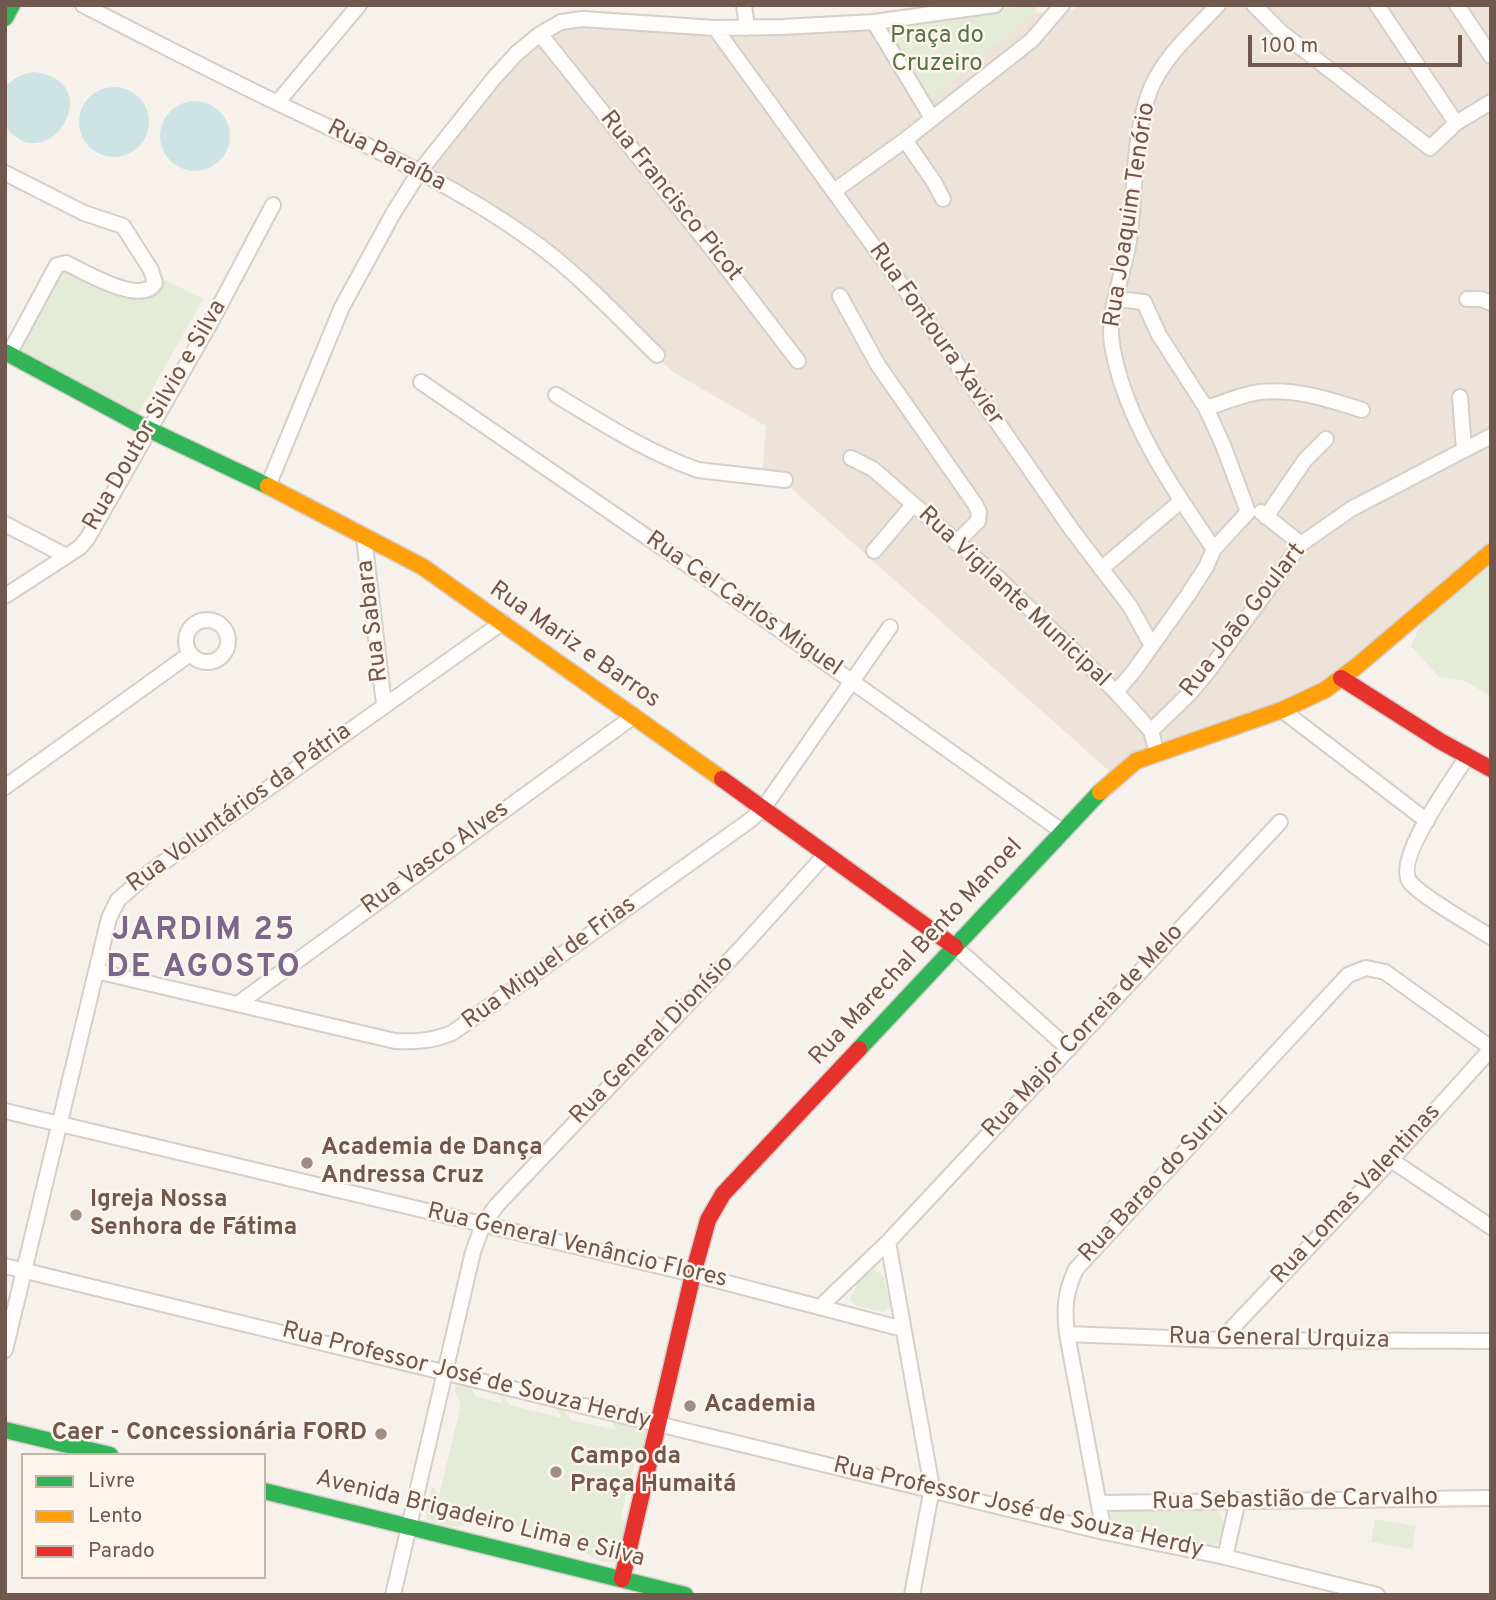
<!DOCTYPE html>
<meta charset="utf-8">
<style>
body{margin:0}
#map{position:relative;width:1496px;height:1600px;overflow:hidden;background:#f6f1eb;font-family:Overpass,sans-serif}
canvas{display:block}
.frame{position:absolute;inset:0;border:7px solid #70584e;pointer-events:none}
.legend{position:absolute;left:21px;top:1453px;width:245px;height:126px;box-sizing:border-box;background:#fdf5ec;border:2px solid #c5b6ad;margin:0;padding:9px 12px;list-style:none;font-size:21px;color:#70584e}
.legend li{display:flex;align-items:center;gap:14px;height:35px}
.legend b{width:35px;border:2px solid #c5b6ad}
.scale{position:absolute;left:1248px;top:35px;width:214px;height:32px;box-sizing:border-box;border:4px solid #70584e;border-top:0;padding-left:9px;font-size:21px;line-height:24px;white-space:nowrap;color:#70584e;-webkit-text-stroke:5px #fdf5ec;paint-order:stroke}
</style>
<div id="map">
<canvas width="1496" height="1600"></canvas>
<div class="frame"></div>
<ul class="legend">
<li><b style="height:9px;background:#30b455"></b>Livre</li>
<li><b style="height:9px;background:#ff9f0a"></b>Lento</li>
<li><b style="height:9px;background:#e5322d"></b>Parado</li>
</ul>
<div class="scale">100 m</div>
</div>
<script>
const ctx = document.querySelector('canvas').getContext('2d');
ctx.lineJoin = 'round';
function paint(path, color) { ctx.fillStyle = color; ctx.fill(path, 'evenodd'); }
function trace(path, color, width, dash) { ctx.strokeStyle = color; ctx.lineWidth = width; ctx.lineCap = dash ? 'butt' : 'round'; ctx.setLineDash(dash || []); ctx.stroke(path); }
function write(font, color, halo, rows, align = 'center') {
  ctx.font = font + ' Overpass,sans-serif'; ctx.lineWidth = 5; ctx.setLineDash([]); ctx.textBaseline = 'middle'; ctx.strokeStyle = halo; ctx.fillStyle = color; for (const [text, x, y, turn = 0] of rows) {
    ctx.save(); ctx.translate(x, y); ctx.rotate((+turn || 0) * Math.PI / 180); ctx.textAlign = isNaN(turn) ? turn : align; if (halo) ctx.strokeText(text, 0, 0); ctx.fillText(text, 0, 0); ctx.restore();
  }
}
paint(new Path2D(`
 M1080,5H1491V559L1319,698L1117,778L783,481L762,478L766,426L673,372L530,243L420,176L540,34L578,21L752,33L1073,10Z`), '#eee3d9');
paint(new Path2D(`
 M1027,5H1036L1037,10L932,99L879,26Z
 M60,268C80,277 128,305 149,295C156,292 160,285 165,280L203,299L137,416L18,352Z
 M1491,563V697L1466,681L1439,677L1411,646L1423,620Z
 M873,1270L882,1274L891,1304L888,1309L883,1312L855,1305L849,1299L861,1278Z
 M462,1383H468L476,1397L503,1403L496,1390L499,1391L510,1405L562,1418L552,1403L560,1405L571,1420L617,1430L609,1417L650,1429L645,1460L637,1451L621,1517L629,1529L619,1562H602L561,1540L523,1527L489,1521L453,1527L427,1520L426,1512L432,1486L439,1496L461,1404L454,1391L456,1386Z
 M1212,1508C1229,1517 1230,1542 1209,1546L1117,1525L1110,1518L1112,1509Z
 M1375,1519L1416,1526L1412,1549L1371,1542Z`), '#e4ebd7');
paint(new Path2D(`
 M34,72C111,81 47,183 5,126V87C14,78 21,74 34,72Z
 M79 122a35 35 0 1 1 70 0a35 35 0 1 1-70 0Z
 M160 136a35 35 0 1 1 70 0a35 35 0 1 1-70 0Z`), '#cee4e4');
const street = new Path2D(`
 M83,5C151,40 219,75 288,108C370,147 453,184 527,237C575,270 615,314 657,355
 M744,5L747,28
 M1254,5L1281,32L1430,148L1456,123L1491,102
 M1377,5L1456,123
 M1457,5L1491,56
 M874,22L932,118
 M715,28L914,302L1072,530L1130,606L1151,644
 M540,34L713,250L798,361
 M277,103L359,5
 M905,140L934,182L943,199
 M5,173L84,213L123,226L151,270L155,283C141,306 85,272 66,263L57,265L9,354
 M834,191L905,140L1032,40L1062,5
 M840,296L878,365L975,504L979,512L978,521L956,543
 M1116,299L1144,302L1159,335L1206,408L1223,445L1248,512
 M1467,299H1481L1491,303
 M421,382L714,583L1063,832
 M556,395C602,423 647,452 698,470L785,480
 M1460,397L1464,450
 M1206,408C1223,403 1240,395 1259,392C1294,388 1328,399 1362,410
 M851,458L873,469L998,578L1116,692L1151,731L1157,753
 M268,486L342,307L394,212L420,171L494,78L517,53L540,34L561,22L583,19L715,28L782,27L874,22L995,5
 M1261,512L1301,544
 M1266,517L1305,460L1326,439
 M5,524L66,556
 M364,538L384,704
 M1214,549C1174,491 1126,421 1113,350C1105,314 1123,277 1129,241C1136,191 1132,135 1151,88C1165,55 1194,31 1218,5
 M874,551L913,505
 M1101,569L1181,501
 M5,596L79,548L87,539L212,320L273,205
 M186 641a21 21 0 1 1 42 0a21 21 0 1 1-42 0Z
 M1116,692L1134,671L1188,595L1206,567L1214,549L1248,512
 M1282,710L1427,821
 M1151,731L1190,693L1210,669L1301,544L1351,509L1491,436
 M1467,757C1453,779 1393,860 1410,882C1422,897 1472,925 1491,937
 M5,787L190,654
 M955,947L1069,1049
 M96,971L395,1041C416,1042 432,1041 452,1033L749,821L762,810L890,627
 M239,1003L634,716
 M5,1111L693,1274L903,1329
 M1391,1160L1491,1227
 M888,1242L932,1488L912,1595
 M5,1266L1104,1532L1225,1557L1377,1595
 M820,1307L888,1242L1280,822
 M1067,1334L1221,1340L1491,1341
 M1221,1340L1391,1160L1491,1049
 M5,1350L109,918L118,900L150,872L503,622
 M1099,1503L1491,1498
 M1104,1532L1067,1334C1064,1309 1065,1292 1076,1269L1348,975L1366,968L1385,972L1491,1048
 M1225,1557L1238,1500
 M393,1595L473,1252L483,1224L497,1205L742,947L825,855`);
const fast = new Path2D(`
 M5,18L12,5
 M5,352L150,430L268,486
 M859,1049L1100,792
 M5,1430L110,1455
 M264,1491L685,1595`);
const slow = new Path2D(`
 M268,486L423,567L722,779
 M1100,792L1136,761L1282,710L1325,690L1357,666L1491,552`);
const jam = new Path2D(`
 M1341,678L1440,741L1491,769
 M722,779L955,947
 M622,1579L693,1274L708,1220L723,1194L859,1049`);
trace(street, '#d5cec9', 18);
trace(fast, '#d4cdc8', 19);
trace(slow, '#d4cdc8', 19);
trace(jam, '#d4cdc8', 19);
trace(street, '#fefdfc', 14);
trace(fast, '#30b455', 16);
trace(slow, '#ff9f0a', 16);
trace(jam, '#e5322d', 16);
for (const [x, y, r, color] of [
 [307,1163,7,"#9f8e85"],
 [76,1215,7,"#9f8e85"],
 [690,1406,7,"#9f8e85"],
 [381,1434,7,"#9f8e85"],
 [556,1472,7,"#9f8e85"]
]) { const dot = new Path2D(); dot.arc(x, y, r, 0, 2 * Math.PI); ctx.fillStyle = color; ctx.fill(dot); trace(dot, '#fdf5ec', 2.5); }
write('24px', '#577548', '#fdf5ec', [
 ["Praça do",937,37],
 ["Cruzeiro",937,65]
]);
write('24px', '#70584e', '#fdf5ec', [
 ["Rua Paraíba",386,157,27],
 ["Rua Francisco Picot",670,197,51],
 ["Rua Joaquim Tenório",1131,215,-81],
 ["Rua Fontoura Xavier",935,335,55],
 ["Rua Doutor Silvio e Silva",156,416,-60],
 ["Rua Vigilante Municipal",1013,598,43],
 ["Rua Cel Carlos Miguel",743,605,35],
 ["Rua Sabara",374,621,-97],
 ["Rua Joāo Goulart",1244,621,-52],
 ["Rua Mariz e Barros",574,646,35],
 ["Rua Voluntários da Pátria",240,809,-36],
 ["Rua Vasco Alves",436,859,-36],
 ["Rua Marechal Bento Manoel",917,953,-47],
 ["Rua Miguel de Frias",550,964,-36],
 ["Rua Major Correia de Melo",1084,1032,-47],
 ["Rua General Dionísio",653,1041,-46],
 ["Rua Barao do Surui",1155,1184,-47],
 ["Rua Lomas Valentinas",1357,1195,-47],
 ["Rua General Venâncio Flores",577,1247,13],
 ["Rua General Urquiza",1279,1340,1],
 ["Rua Professor José de Souza Herdy",466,1377,14],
 ["Rua Sebastião de Carvalho",1295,1501,-1],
 ["Rua Professor José de Souza Herdy",1018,1509,13],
 ["Avenida Brigadeiro Lima e Silva",480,1520,14]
]);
write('bold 24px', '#70584e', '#fdf5ec', [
 ["Academia de Dança",321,1149],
 ["Andressa Cruz",321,1177],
 ["Igreja Nossa",90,1201],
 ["Senhora de Fátima",90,1229],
 ["Academia",704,1406],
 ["Caer - Concessionária FORD",367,1434,"right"],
 ["Campo da",570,1458],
 ["Praça Humaitá",570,1486]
], 'left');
ctx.letterSpacing = '2px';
write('bold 32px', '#7d668c', '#fdf5ec', [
 ["JARDIM 25",204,933],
 ["DE AGOSTO",204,970]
]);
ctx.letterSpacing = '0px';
</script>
